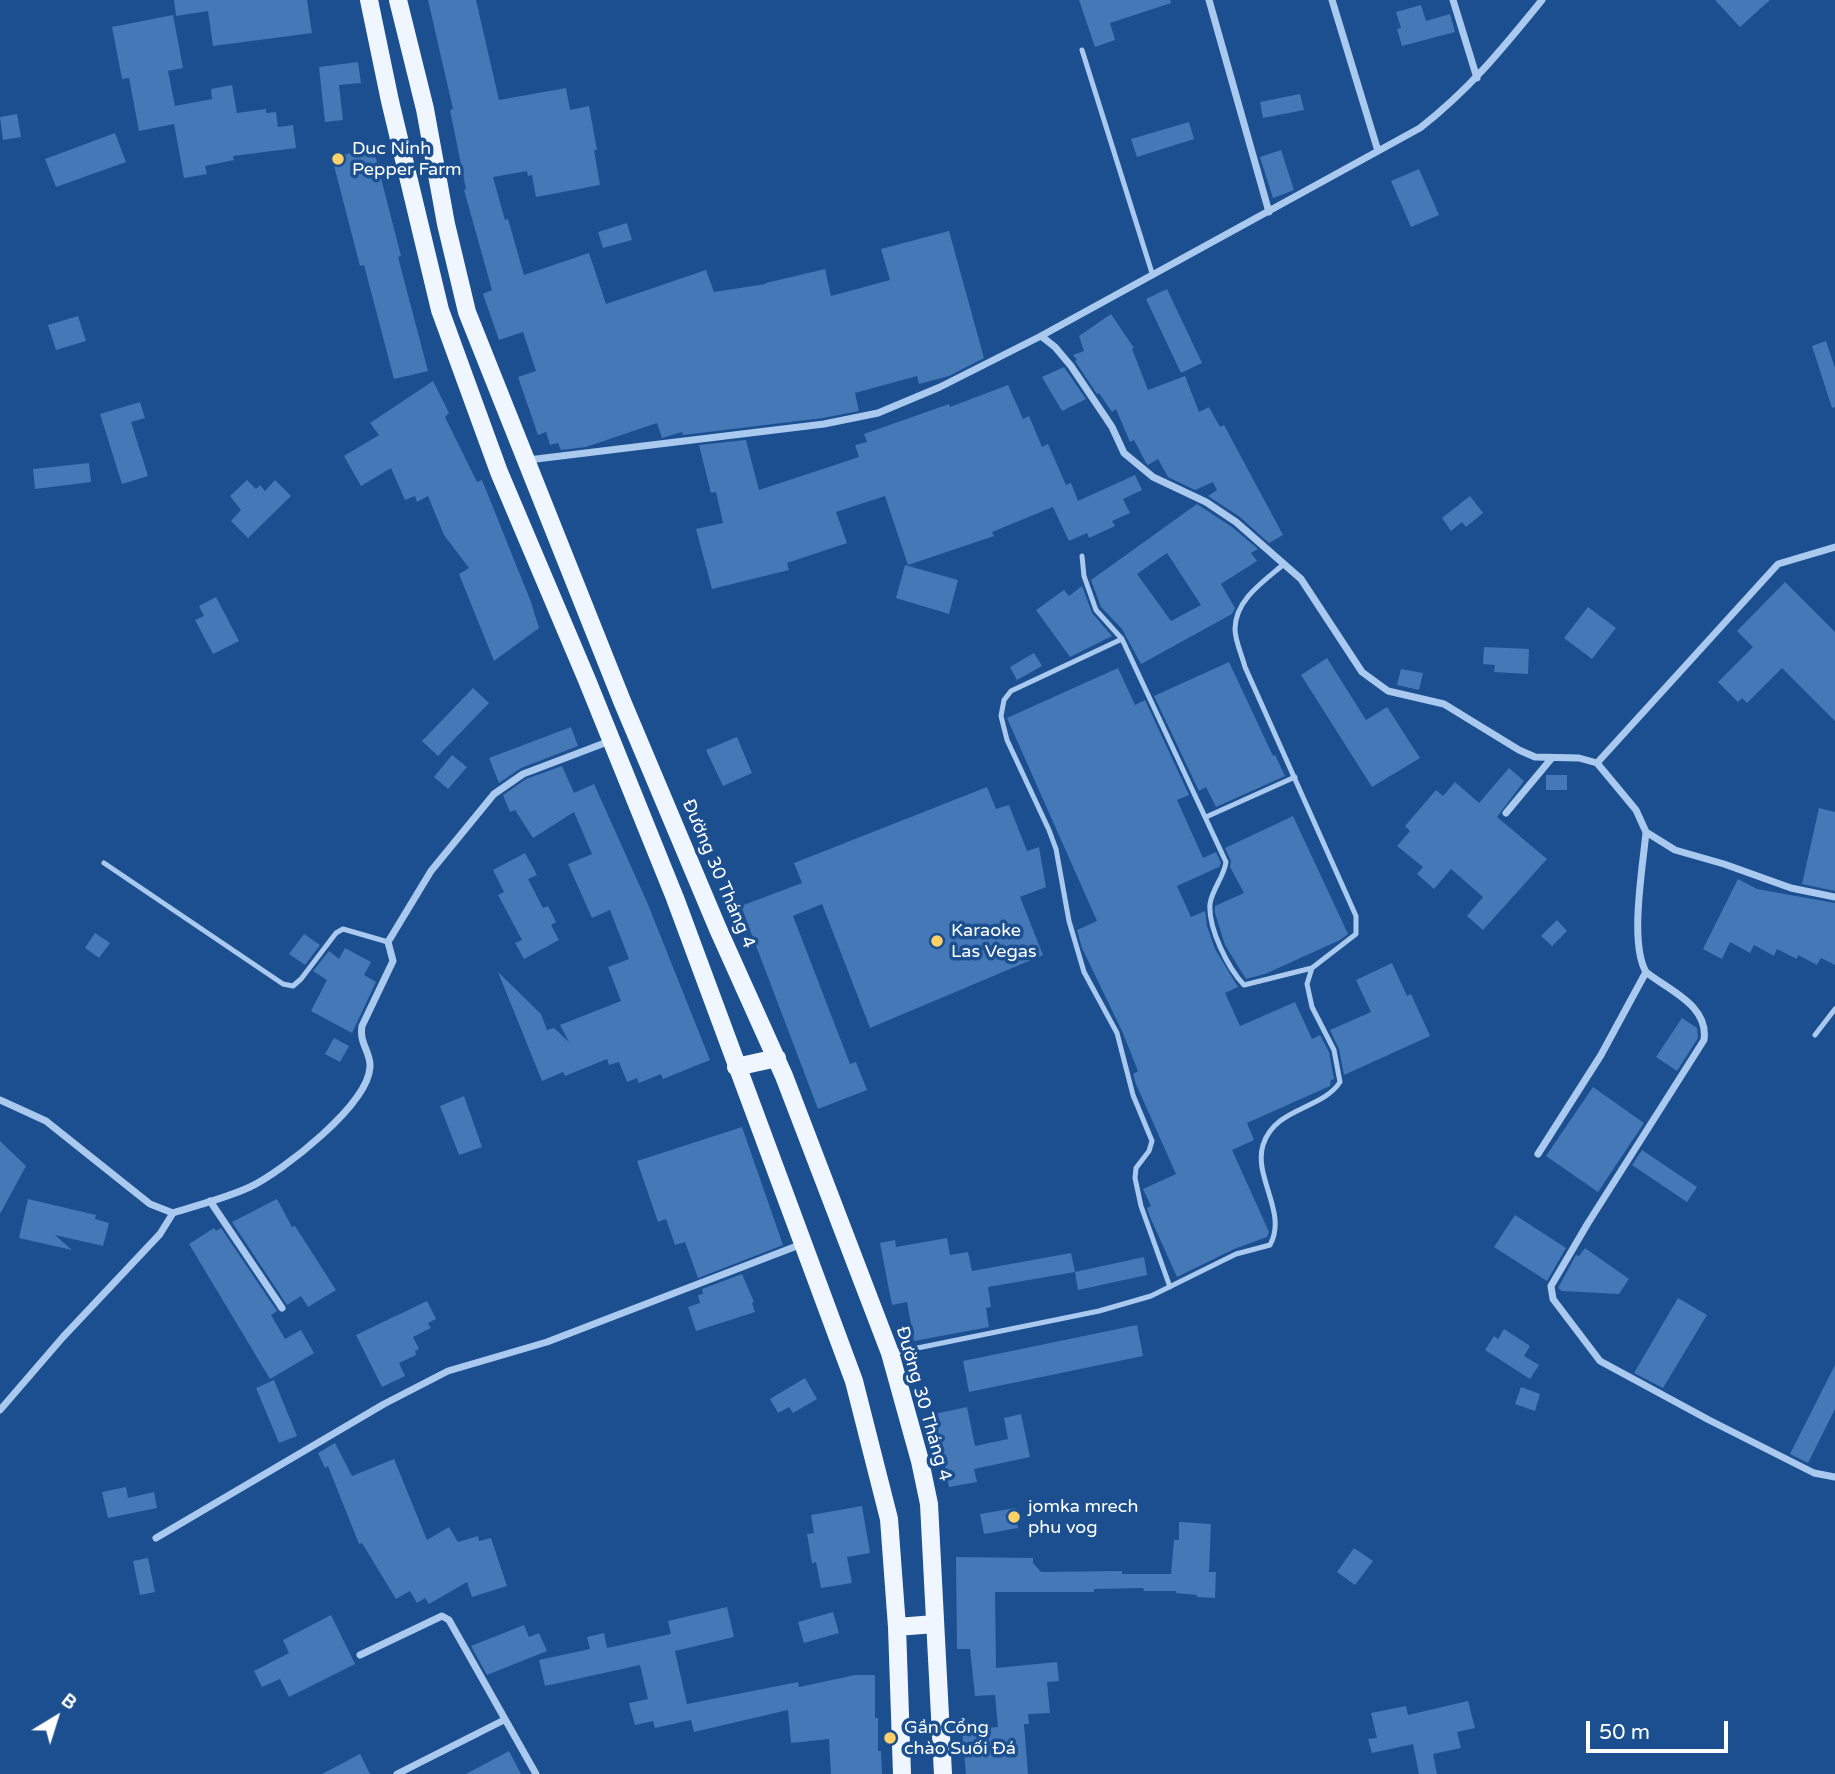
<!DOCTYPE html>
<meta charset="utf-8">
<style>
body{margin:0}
#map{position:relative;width:1835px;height:1774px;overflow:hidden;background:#1b4f8f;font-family:"Varela Round",sans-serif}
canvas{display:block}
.north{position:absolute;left:21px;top:1683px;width:70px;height:70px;-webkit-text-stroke:5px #1b4f8f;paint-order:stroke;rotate:38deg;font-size:19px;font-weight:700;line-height:28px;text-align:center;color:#fff}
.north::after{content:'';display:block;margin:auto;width:24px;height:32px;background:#fff;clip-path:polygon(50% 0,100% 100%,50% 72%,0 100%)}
.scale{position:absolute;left:1586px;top:1721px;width:142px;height:32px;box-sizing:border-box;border:4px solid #fff;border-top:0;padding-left:9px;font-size:21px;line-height:24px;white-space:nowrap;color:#fff;-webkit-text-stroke:5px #1b4f8f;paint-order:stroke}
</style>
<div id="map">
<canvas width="1835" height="1774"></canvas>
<div class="north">B</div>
<div class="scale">50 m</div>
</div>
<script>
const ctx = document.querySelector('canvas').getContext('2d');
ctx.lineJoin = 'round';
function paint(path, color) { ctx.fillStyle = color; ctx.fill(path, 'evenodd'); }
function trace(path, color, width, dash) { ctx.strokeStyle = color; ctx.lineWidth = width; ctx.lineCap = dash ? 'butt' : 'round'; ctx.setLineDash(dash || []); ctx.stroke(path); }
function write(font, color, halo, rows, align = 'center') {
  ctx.font = font + ' "Varela Round",sans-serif'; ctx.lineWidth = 7; ctx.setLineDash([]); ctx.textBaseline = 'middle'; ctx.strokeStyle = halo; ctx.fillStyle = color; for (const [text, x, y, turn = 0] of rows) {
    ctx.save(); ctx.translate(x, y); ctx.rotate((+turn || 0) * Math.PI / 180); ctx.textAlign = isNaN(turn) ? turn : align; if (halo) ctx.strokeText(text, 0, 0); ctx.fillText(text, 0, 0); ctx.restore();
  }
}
paint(new Path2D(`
 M174,0H307L312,33L213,46L208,11L176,16Z
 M428,0H476L499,100L566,88L570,110L589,106L597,150H594L600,185L536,197L532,175L528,176L527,171L493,177L505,220L508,219L524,275L589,253L606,304L706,270L714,292L766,284V283L825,269L831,296L890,280L881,249L949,231L984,358L949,376L919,384L917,376L855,393L859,411L823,418L683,435L682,432L662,438L657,423L586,447L561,450L558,443L550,445L546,432L538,435L518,377L536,371L523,332L499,340L483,294L492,290L464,190L466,189L450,110L453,109Z
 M1079,0H1170L1171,3L1110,23L1115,40L1095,47Z
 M1715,0H1770L1740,27Z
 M1421,5L1426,21L1450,14L1455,32L1402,46L1397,29L1401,28L1396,12Z
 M173,15L183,68L168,71L175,106L212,99L211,89L232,85L237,113L266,109V113L276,112L278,127L293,125L296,148L233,156L234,160L205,166L207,174L184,178L174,124L139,131L129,78L122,79L112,27Z
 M358,62L361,83L339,85L343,120L325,122L319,67Z
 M1300,94L1304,110L1263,118L1260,102Z
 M17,114L21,137L3,140L0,117Z
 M1189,122L1194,139L1137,157L1131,139Z
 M115,133L126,162L56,187L45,159Z
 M373,147L401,256L398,257L428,371L394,379L364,265L360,266L332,158Z
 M1281,150L1294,190L1273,198L1260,157Z
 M1419,169L1439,215L1411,227L1391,181Z
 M627,223L632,240L603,248L598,232Z
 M1167,289L1202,363L1181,373L1146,299Z
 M1111,314L1134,348L1132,349L1148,390L1185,376L1199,412L1209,407L1220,427L1224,425L1283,535L1269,543L1240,517L1208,496L1217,490L1213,482L1195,490L1168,477L1158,459L1148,465L1146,463L1134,440L1130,442L1116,409L1112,412L1099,393L1097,394L1075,361L1077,360L1073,355L1084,351L1079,336Z
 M78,316L86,341L56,350L48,325Z
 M1826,341L1835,368V407L1832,408L1812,346Z
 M1064,367L1086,399L1062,411L1042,377Z
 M433,381L449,413L445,417L477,482L482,480L531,602L539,628L494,661L459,574L469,568L444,535L428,496L417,502L415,496L405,500L391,468L361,486L344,456L379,435L370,423Z
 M1008,385L1023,419L1029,416L1042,447L1048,444L1066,485L1071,483L1078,501L1135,475L1142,490L1123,499L1130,513L1112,521L1115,526L1089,538L1087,533L1069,541L1053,507L992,532L994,536L908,565L885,496L836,512L847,543L787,563L789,570L712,589L696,529L723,523L716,492L711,493L699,445L746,440L759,490L859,457L855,445L867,442L864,434L949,404L950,407Z
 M140,402L145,418L131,422L148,476L122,484L100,414Z
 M89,463L91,482L35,489L33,469Z
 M247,480L256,489L260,485L265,491L275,480L291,496L248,538L231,521L241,510L230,496Z
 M1470,496L1483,513L1466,527L1462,522L1451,531L1442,518Z
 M1197,504L1232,527L1258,549L1251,553L1257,561L1221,584L1235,608L1232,614L1141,664L1122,629L1101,607L1091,580ZM1167,553L1201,605L1171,621L1137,574Z
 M905,565L958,580L949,614L896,598Z
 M1785,582L1835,632V721L1782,668L1747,703L1742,698L1738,702L1718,682L1753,647L1737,631Z
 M1082,586L1092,613L1112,636L1070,657L1036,610L1064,590L1069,596Z
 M216,597L239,641L213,654L195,620L204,616L199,606Z
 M1588,607L1616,628L1592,659L1564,638Z
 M1484,647L1529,649L1528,674L1494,672L1495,665L1483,664Z
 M1034,653L1042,666L1017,680L1010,667Z
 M1327,658L1366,720L1387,707L1420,758L1372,787L1301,675Z
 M1229,662L1273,756L1275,755L1285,776L1216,807L1206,787L1199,791L1154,696Z
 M1118,668L1135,705L1145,700L1189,795L1177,800L1203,858L1216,852L1221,863L1219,867L1177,886L1191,917L1205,911L1207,926L1215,949L1238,987L1225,993L1240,1026L1295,1002L1312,1039L1320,1035L1329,1052L1334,1079L1331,1080L1330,1086L1247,1123L1254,1140L1232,1150L1269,1232L1267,1237L1234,1249L1177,1277L1150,1217L1147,1208L1151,1206L1143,1189L1176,1174L1136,1084L1133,1074L1138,1071L1122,1031L1082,948L1077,930L1097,921L1007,718Z
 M1401,669L1423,673L1419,690L1397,685Z
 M473,688L489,703L438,756L422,741Z
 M571,727L578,746L521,768L499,783L489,758Z
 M737,737L752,773L723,786L706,750Z
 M452,755L467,767L448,789L434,777Z
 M562,766L574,793L594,784L647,902L710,1060L663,1079L661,1074L639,1083L637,1078L627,1082L619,1062L609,1065L607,1059L565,1076L563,1072L542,1081L498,972L541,1014L547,1030L554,1028L569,1042L560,1025L621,1001L608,967L629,959L610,910L592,918L568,864L592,854L574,812L533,838L515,810L510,812L503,795L526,779Z
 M1509,768L1524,781L1497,817L1547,859L1483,930L1467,916L1483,897L1451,869L1434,889L1417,874L1423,867L1397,846L1410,831L1405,826L1436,790L1443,796L1455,782L1479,803Z
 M1546,775H1567V790H1546Z
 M987,787L996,809L1009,805L1027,851L1039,847L1046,887L1020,897L1043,955L870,1028L822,904L793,916L850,1064L856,1062L867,1090L818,1109L741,906L802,883L794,863Z
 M1819,808L1835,812V891L1802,884Z
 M1293,816L1348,934L1340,940L1265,974L1246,979L1225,945L1215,913V906L1244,893L1230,867L1231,861L1225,848Z
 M525,853L537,875L528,879L543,908L548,906L556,922L551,925L559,940L524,959L515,943L522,940L498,895L504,892L493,870Z
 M1738,879L1757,889L1835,903V965L1821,958L1817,965L1798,955L1797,959L1777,949L1774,956L1754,945L1750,953L1730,942L1722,959L1703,949Z
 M1557,920L1567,931L1552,946L1541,936Z
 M95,933L110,943L99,958L85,948Z
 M304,934L320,945L305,965L289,954Z
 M345,948L371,962L364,975L376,982L352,1033L311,1011L327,980L313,971L329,951L339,959Z
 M1392,963L1407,996L1411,994L1430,1036L1344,1075L1339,1049L1330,1030L1371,1012L1356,980Z
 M1682,1018L1697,1028L1698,1038L1677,1071L1656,1057Z
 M334,1038L349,1046L340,1062L325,1054Z
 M1593,1087L1644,1123L1598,1192L1546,1156Z
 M464,1096L482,1147L459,1155L440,1106Z
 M742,1127L783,1245L698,1278L685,1242L675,1245L666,1219L658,1222L637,1161Z
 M0,1141L26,1166L0,1214Z
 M1642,1150L1697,1187L1687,1202L1632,1165Z
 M28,1199L96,1215L95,1219L109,1223L103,1246L55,1235L72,1250L19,1238Z
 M277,1199L292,1227L295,1226L336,1290L308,1307L301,1296L287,1305L232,1222Z
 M1515,1215L1566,1248L1547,1281L1494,1247Z
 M214,1228L216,1231L221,1228L277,1311L271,1315L285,1339L301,1330L314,1353L270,1379L189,1244Z
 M947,1238L950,1255L968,1252L972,1271L1071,1253L1075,1272L988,1287L991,1307L986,1308L989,1327L914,1341L907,1302L892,1305L880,1243L895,1240L896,1247Z
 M1585,1248L1629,1279L1619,1294L1562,1291L1558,1288L1576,1255L1579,1256Z
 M1144,1257L1147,1275L1078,1290L1075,1272Z
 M742,1274L754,1302L752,1303L755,1312L696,1331L688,1307L700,1303L698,1295L703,1294L702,1289Z
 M1678,1298L1707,1315L1663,1388L1634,1373Z
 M427,1301L436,1319L428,1323L431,1328L413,1337L419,1349L415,1351L416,1355L399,1363L405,1376L382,1387L356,1335Z
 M1137,1325L1143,1356L969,1392L963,1361Z
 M1504,1329L1530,1346L1524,1356L1539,1365L1530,1379L1485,1350L1494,1336L1498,1339Z
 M1835,1365V1409L1808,1463L1790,1454Z
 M805,1378L817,1399L793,1413L789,1407L778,1413L770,1399Z
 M274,1380L297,1436L279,1443L256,1388Z
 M1521,1387L1540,1394L1535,1411L1515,1404Z
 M967,1407L975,1446L1008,1439L1004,1418L1021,1414L1030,1457L974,1469L977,1482L949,1487L934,1414Z
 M335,1443L352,1476L394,1459L427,1540L449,1527L458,1542L478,1536L479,1541L491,1538L507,1586L472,1597L467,1582L429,1604L425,1598L417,1603L410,1591L396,1599L362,1543L359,1544L328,1466L325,1468L318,1453Z
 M126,1487L128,1498L154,1492L157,1508L108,1518L102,1492Z
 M862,1506L870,1553L847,1557L852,1583L821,1588L816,1562L812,1563L807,1534L814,1533L811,1515Z
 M1015,1508L1018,1528L984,1534L980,1514Z
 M1179,1522L1211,1524L1209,1572H1216L1215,1598L1197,1597V1595L1176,1593V1591H1144L1143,1588L1094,1589V1592H995L996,1668L1057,1662L1059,1681L1047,1682L1050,1713L1028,1714L1029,1724H1024L1028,1774H966L962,1730L998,1727L995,1695L975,1696L970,1649H957L956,1557L1033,1558V1563L1041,1572L1122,1571V1574H1171L1174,1540H1179Z
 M1354,1548L1373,1561L1355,1585L1337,1572Z
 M148,1558L155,1592L140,1595L133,1561Z
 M727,1607L734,1637L675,1651L687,1704L798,1682L799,1687L855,1675H875V1718H878V1751H881L882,1774H831L829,1739L791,1743L788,1710L694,1732L691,1720L655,1728L653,1721L635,1725L629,1703L648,1699L640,1665L545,1686L539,1660L590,1649L587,1637L604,1633L607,1648L671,1634L668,1621Z
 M833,1612L839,1633L804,1643L798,1622Z
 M331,1615L355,1664L289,1697L280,1679L262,1687L254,1671L289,1653L283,1640Z
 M524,1625L529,1637L539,1633L547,1651L487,1675L471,1646Z
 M1468,1701L1475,1728L1457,1732L1461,1748L1433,1754L1437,1774H1419L1413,1744L1372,1753L1368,1739L1377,1738L1371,1713L1406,1706L1408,1715Z
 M509,1751L521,1774H466Z
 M360,1754L370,1774H322Z`), '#4478b7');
trace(new Path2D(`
 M1082,50L1152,273
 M1082,556L1084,576L1096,610L1122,639L1226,862C1224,877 1212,889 1210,904C1208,928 1228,968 1244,985L1312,968
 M1122,639L1011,691L1004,700L1001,716L1007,740L1049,830L1056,849L1069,921L1084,972L1117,1033L1133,1095L1152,1141L1149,1151L1136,1168L1135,1178L1141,1206L1170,1287
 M1206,817L1295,777
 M104,863L283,984L293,986L301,979L336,933L343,929L388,942
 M1815,1035L1835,1009
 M893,1353L1099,1311L1151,1296L1236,1254L1270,1245C1288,1213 1253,1177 1263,1145C1275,1107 1322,1110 1340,1082L1334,1050L1312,1007L1307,984L1312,968L1356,934V916L1245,667C1242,655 1235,641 1235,629C1235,600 1264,581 1284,564`), '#a9c9ee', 5);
trace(new Path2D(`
 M1209,0L1269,212
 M1332,0L1378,151
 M1453,0L1477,78
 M1041,336L1055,347L1071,366L1112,427L1124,453L1153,477L1206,502L1236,522L1301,579L1362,672L1388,691L1444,704L1519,750L1535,757L1579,758L1597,763L1636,810L1646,832L1675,850L1724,864L1791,888L1835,897
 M528,460L824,424L878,413L940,387L1041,336L1420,128C1470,89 1502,49 1542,0
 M1597,763L1778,564L1835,547
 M1506,813L1551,759
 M1646,832C1643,866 1629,943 1646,972C1668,990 1709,1005 1704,1040L1588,1223L1551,1286L1553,1299L1600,1361L1709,1420L1814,1473L1835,1477
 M0,1100L46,1121L150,1204L173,1213C198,1205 226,1198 250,1187C283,1171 368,1105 370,1067C371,1052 359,1044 362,1026L393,961L388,942L431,871L494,794L523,774L610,741
 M1538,1154L1601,1055L1646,972
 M210,1201L282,1308
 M0,1410L63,1337L160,1234L173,1213
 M156,1538L384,1404L448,1371L547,1342L802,1244
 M360,1655L442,1616L449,1620L536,1774
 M397,1774L504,1720`), '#a9c9ee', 7);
trace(new Path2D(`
 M369,0L390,101L440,310L499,472L587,680L675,898L854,1381L889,1519L897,1627L902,1774
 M398,0L425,109L446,224L467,312L622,701L718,929L784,1076L890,1353L920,1461L929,1504L943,1774
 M736,1067L777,1058
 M897,1627L935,1624`), '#f0f6ff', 18);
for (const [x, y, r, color] of [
 [338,159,7,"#ffd166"],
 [937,941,7,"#ffd166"],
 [1014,1517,7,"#ffd166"],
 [890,1738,7,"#ffd166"]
]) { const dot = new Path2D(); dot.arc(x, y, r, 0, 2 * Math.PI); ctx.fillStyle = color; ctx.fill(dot); trace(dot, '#1b4f8f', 2.5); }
write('18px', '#fff', '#1b4f8f', [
 ["Duc Ninh",352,149],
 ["Pepper Farm",352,170],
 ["Karaoke",951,931],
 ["Las Vegas",951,952],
 ["jomka mrech",1028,1507],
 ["phu vog",1028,1528],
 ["Gần Cổng",904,1728],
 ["chào Suối Đá",904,1749]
], 'left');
write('18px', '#fff', '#1b4f8f', [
 ["Đường 30 Tháng 4",718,874,67],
 ["Đường 30 Tháng 4",923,1404,74]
]);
</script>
